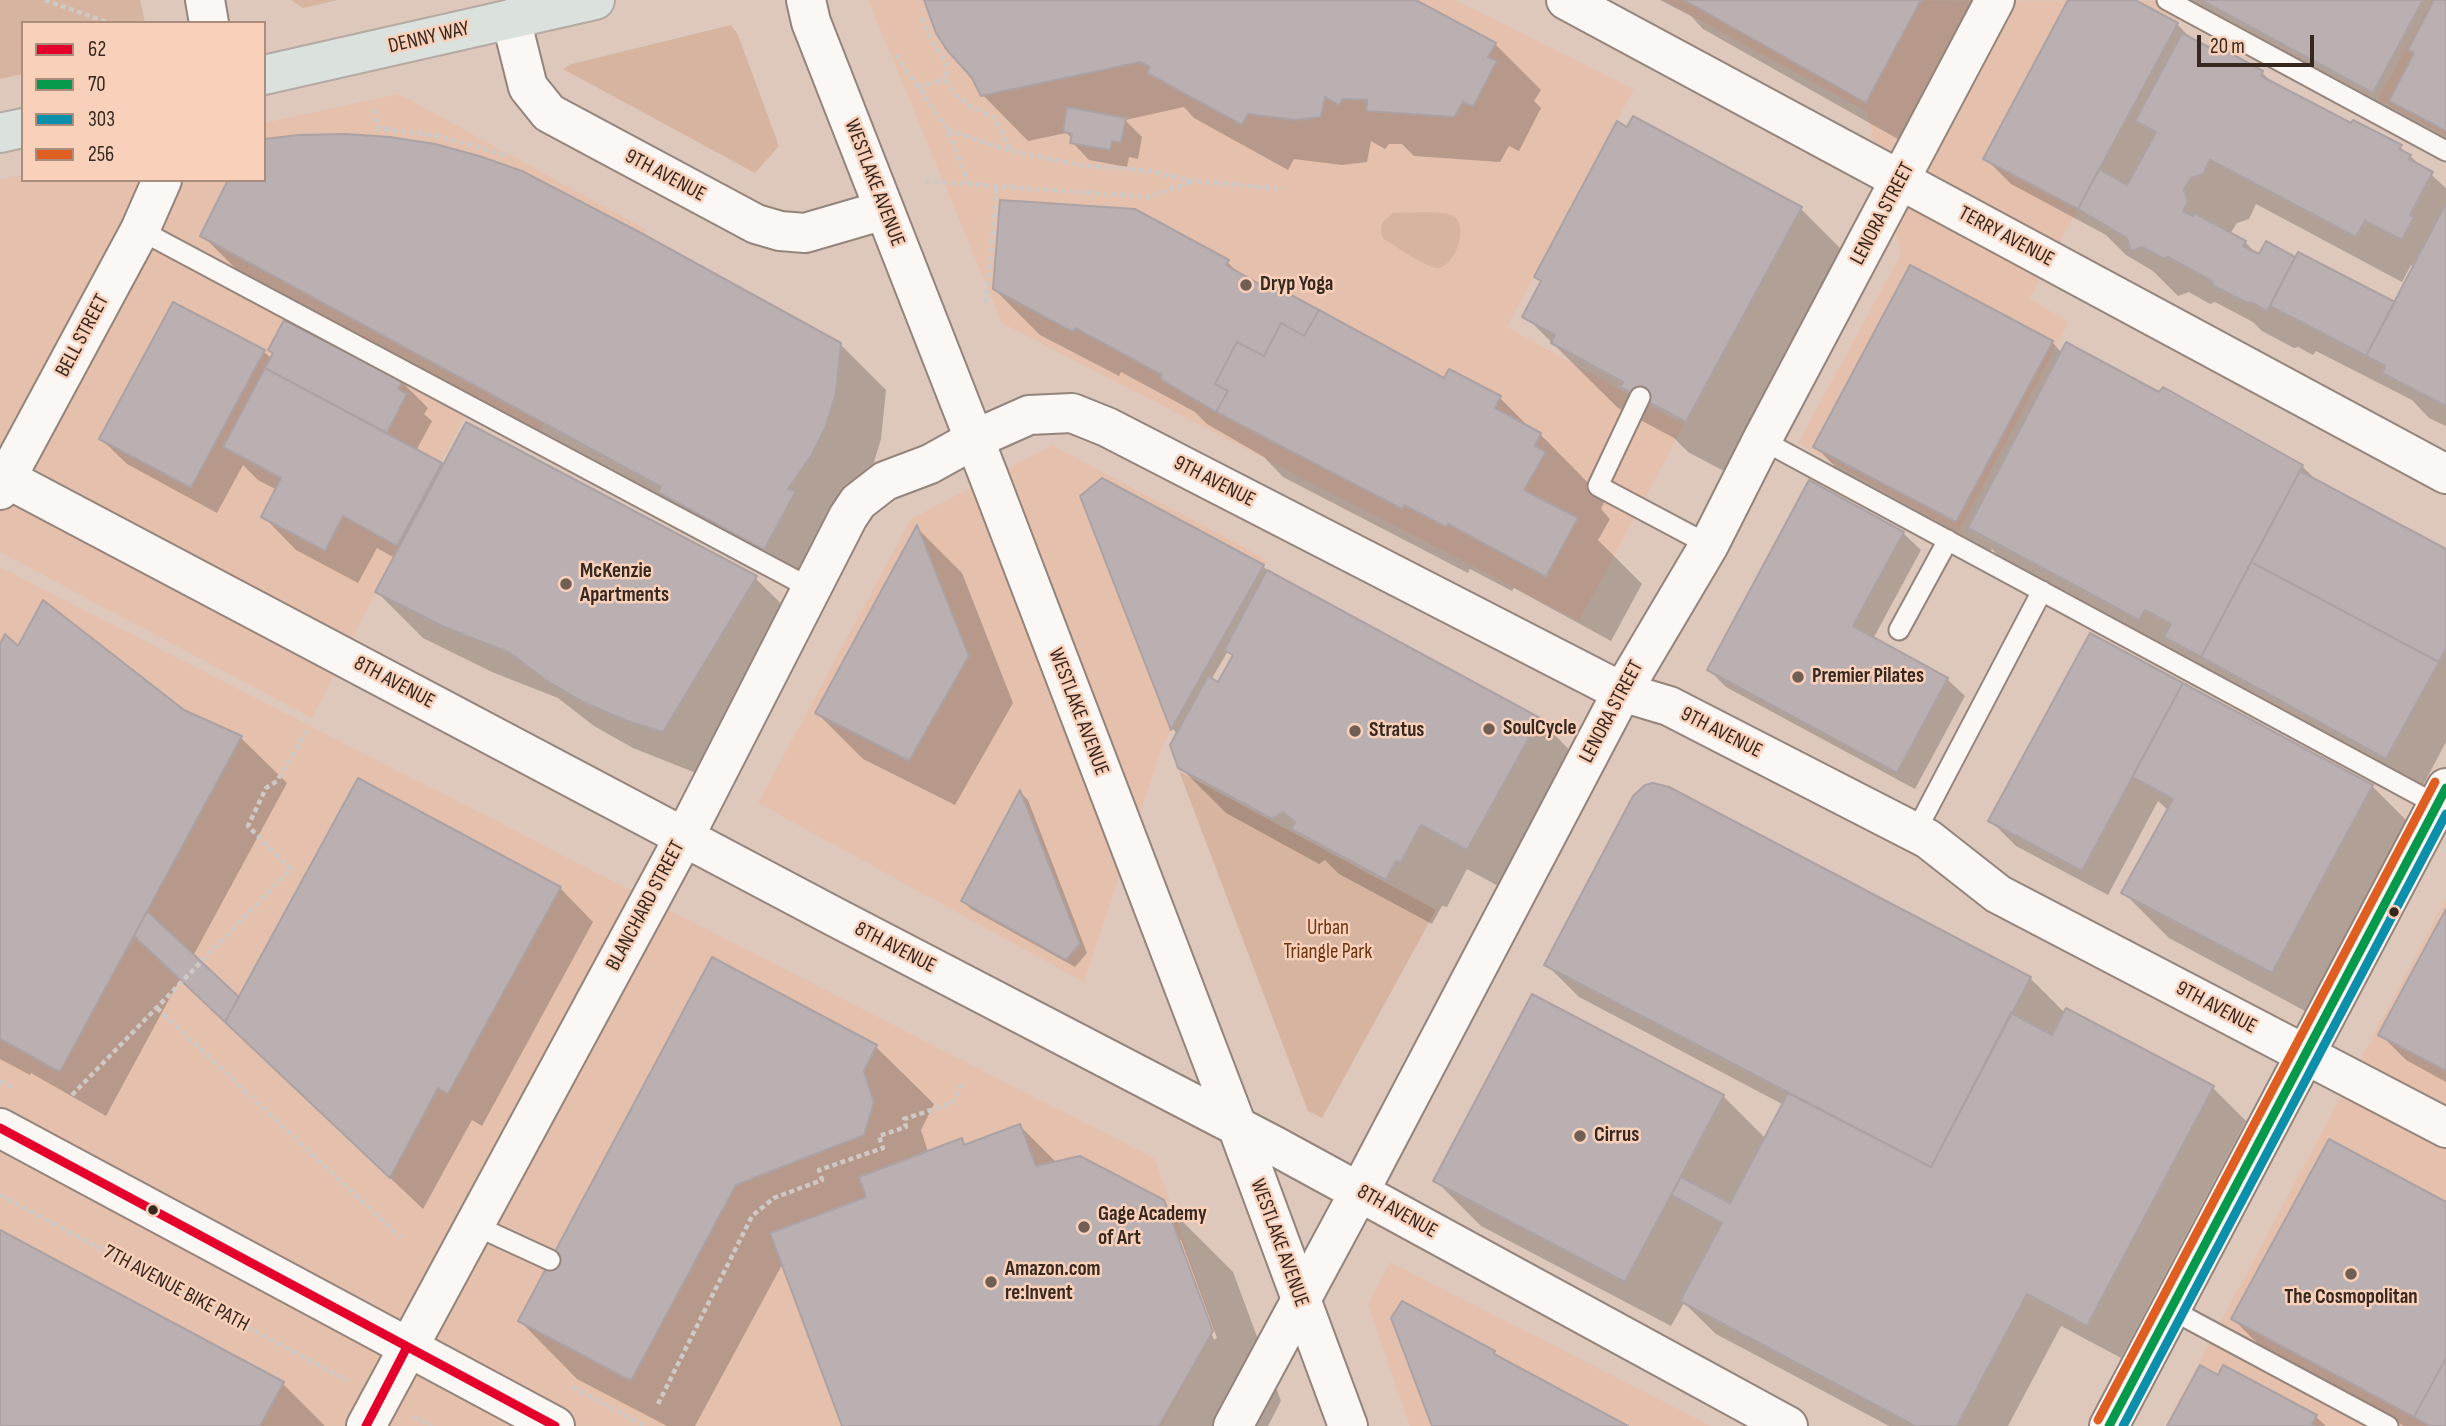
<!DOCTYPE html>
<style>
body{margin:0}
#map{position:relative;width:2446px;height:1426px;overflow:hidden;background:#dec8bc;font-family:"Sofia Sans Condensed",sans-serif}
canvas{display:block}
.legend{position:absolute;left:21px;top:21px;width:245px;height:161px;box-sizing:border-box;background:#f9d1bb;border:2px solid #ab8d7d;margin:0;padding:9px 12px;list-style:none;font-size:21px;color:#36271f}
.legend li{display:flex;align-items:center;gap:14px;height:35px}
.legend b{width:35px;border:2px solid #ab8d7d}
.scale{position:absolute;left:2197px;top:35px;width:117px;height:32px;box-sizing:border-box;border:4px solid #36271f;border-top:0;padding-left:9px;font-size:21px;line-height:24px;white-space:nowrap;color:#36271f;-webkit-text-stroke:5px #f9d1bb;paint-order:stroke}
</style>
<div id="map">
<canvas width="2446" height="1426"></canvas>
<ul class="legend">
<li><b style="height:9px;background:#e4002b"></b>62</li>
<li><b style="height:9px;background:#05994c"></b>70</li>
<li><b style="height:9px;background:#0b8fab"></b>303</li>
<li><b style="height:9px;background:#df5f22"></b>256</li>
</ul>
<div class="scale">20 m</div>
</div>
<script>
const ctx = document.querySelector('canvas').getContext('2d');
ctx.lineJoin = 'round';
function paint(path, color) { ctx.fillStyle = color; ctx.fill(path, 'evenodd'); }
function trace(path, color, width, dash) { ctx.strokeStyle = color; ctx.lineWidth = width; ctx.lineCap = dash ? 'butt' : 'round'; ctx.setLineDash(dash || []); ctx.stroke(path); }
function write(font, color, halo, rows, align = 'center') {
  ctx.font = font + ' "Sofia Sans Condensed",sans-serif'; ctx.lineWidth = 5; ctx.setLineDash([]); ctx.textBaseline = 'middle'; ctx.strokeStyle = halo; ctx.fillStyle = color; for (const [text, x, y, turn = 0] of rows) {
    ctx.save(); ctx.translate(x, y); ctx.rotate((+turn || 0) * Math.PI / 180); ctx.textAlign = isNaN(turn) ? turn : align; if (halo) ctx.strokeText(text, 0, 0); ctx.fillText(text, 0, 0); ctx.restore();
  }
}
paint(new Path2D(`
 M868,0H1454L1634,89L1507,327L1684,425L1579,621L1002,323Z
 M1663,0L2190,1L2029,299L2069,322L1958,533L1798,443L1901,254L1867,112Z
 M2432,0H2446V136L2378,100Z
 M399,94L645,229L539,434L474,398L312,718L0,552V180L23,175V180H264V123Z
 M1052,445L1267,560L1163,744L1084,982L758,803L911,519Z
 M0,567L1155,1159L1215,1329L1162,1426H0Z
 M2446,899V1426H2165Z
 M1390,1262L1711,1426H1410L1368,1305Z`), '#e4c0ad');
paint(new Path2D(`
 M0,0H140L145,23H23V74L0,79Z
 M291,0H338L303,8Z
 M731,25L738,35L779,146L755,173L563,69L572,64Z
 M1393,213C1406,213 1443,210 1453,216C1471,227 1453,269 1437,268C1423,266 1396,246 1384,239L1381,234L1382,223Z
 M1179,771L1436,910L1322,1118L1308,1111Z`), '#d6b4a0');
paint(new Path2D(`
 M925,0H1412L1495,44L1541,90L1534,101L1541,108L1519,151L1509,146L1500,162L1414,156L1402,144H1389L1385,149L1371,141L1367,162L1342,165L1294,159L1288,170L1194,118L1184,107L1125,120L1142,137L1138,159L1129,157L1127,167L1089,160L1072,142L1073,139L1066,133L1028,141L983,95Z
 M1660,0H1991L1912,147L1703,29L1691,16Z
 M2070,0H2131L2177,24L2194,42L2215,52L2217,49L2262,73L2275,85L2352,126L2400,147L2446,188V426L2429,418L2412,400L2316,351L2313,355L2298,347L2294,348L2262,331L2253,322L2215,302L2210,304L2189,292L2178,296L2153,271L2126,255L2106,235L2011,184L1985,158ZM2256,204L2402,282L2411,265L2415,267L2395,305L2266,243L2259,256L2245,242L2230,234L2237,223L2249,219Z
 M2164,0H2446V141Z
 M1628,129L1801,209L1866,274L1752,486L1688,452L1674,438L1618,408L1525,316L1542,283L1536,277Z
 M202,235L840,344L886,390L881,439L871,472L810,594L248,281Z
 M1227,262L1242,276L1445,380L1500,398L1532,430L1540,434L1605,500L1601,509L1610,519L1598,540L1642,584L1611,641L1514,588L1512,591L1470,569L1468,573L1283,477L1264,457L1207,424L1195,412L1121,372L1119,376L1040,335L994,289Z
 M174,305L264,352L272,359L285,322L402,382L428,408L424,414L432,421L416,451L444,467L755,578L801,623L696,773L633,748L594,726L558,698L492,672L423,638L377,592L395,558L377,548L358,583L296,550L263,516L277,490L258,480L243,465L217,513L127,464L101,439Z
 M2052,342L2062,353L2302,466L2319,483L2446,551V742L2420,791L2212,682L2188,658L2185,665L2015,573L1992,549L1989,554L1848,480L1815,446Z
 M1082,496L1263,566L1270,573L1539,719L1584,765L1513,894L1467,869L1447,907L1442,906L1432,924L1339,874L1325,860L1319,864L1226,813L1180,767L1178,735L1173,729ZM1228,651L1233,657L1218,684L1211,680Z
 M917,528L962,573L1013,703L955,805L863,759L817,713Z
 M1903,533L1921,550L1873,639L1947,679L1965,696L1915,789L1726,687L1709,670Z
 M2090,635L2372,786L2418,832L2318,1018L2169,938L2124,893L2168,810L2158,801L2108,895L2016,846L1991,821Z
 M0,648L18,649L183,711L241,738L287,783L193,956L239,1000L560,888L593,922L482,1126L472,1120L423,1209L180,979L106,1116L31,1073L30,1075L0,1059Z
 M1021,793L1028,800L1087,953L1075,967L971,909L963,901Z
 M2446,912V1082L2406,1060L2380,1034Z
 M1546,964L2030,978L2065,1013L2213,1088L2246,1121L2121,1358L2061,1326L2008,1426H1889L1716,1334L1684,1303L1671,1326L1481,1226L1436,1181L1723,1096L1766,1139L1784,1105L1579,997Z
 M876,1047L934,1104L921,1130L928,1152L961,1140L967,1146L1020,1126L1057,1163L1163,1202L1233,1272L1281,1401L1268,1426H844L783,1263L695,1426H667L577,1379L520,1321ZM1177,1240H1181L1217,1338L1214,1340Z
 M2446,1204V1426H2404L2266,1352L2233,1319Z
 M0,1232L283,1384L325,1426H0Z
 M2224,1367L2316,1417L2326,1426H2169L2219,1377Z`), '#0003');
const building = new Path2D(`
 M924,0H1416L1496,43L1488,57L1497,61L1473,107L1463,102L1454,117L1366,111L1367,100L1343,99L1339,105L1325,97L1321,117L1295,120L1248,114L1242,125L1147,73L1150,67L1140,62L981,96L972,78L947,50L936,33Z
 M1684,0H1921L1866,103Z
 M2068,0H2135L2178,23L2078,209L1983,159Z
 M2201,0H2423L2373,93Z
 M2434,0H2446V131L2389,101L2414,53L2408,50Z
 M2182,33L2214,50L2217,46L2263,71L2261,76L2351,123L2353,120L2402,145L2399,149L2411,155L2409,159L2433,172L2410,215L2414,217L2402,240L2365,221L2356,237L2210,160L2203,174L2191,178L2184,190L2188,202L2183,211L2193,216L2194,213L2246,241L2243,246L2259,254L2266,241L2295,257L2267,311L2251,302L2247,303L2214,286L2212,281L2168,257L2164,259L2142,247L2131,251L2127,238L2078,209L2099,169L2127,185L2156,132L2135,121Z
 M1067,107L1126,118L1121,143L1112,141L1110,150L1070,143L1072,134L1063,132Z
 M1633,116L1802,207L1686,422L1620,387L1623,382L1551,343L1555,335L1522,317L1541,281L1534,277L1617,121L1627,127Z
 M345,134L390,137L435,144L479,156L522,171L641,233L841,343L836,393L826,426L811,456L788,489L796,491L764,550L658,492L661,487L200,236L228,180H264V139L299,135Z
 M1000,200L1135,209L1229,260L1226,265L1266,288L1269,283L1319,310L1304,336L1281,323L1264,356L1237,342L1215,384L1228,391L1216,412L1160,379L1162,375L1075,328L1073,332L993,289Z
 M2446,203V406L2382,373L2385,366L2366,356Z
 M2298,252L2395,302L2366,356L2270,306Z
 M1910,265L2053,341L1956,522L1813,447Z
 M173,302L265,350L191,488L99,439Z
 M1319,310L1444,378L1449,369L1501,396L1495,408L1541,433L1535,446L1546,452L1524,490L1578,518L1546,577L1448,524L1446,527L1404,505L1402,509L1216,412L1228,391L1215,384L1237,342L1264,356L1281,323L1304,336Z
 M284,320L403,381L398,389L407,394L387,433L265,368L273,353L268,350Z
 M2066,342L2159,392L2163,387L2303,465L2201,657L2164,637L2171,624L2145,610L2139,620L1968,528Z
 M265,368L442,463L397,546L343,516L325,551L261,517L281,478L223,447Z
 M466,422L757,576L663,732L627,721L585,703L547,681L510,653L444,627L375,592Z
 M2300,471L2446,549V648L2439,662L2251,562Z
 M1102,478L1264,565L1171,730L1080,496Z
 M1809,480L1904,532L1853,626L1948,678L1897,773L1707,670Z
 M917,525L969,656L909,761L815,713Z
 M2251,562L2439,662L2386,759L2201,657Z
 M1267,570L1540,718L1467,850L1421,825L1401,862L1396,861L1386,880L1291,829L1295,822L1283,812L1272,819L1178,768L1170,745L1208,676L1218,682L1233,655L1224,650Z
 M43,600L184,710L242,736L60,1072L0,1039V644L5,634L18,646Z
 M2090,633L2183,683L2082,871L1988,821Z
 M2183,683L2373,785L2272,973L2121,893L2173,799L2132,777Z
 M358,778L561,887L448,1094L438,1088L390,1178L225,1022Z
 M1653,783L1669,787L2031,977L1931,1167L1544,965L1633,796L1645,785Z
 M1020,790L1080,944L1066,960L961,901Z
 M2446,909V1071L2378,1035Z
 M147,911L239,997L225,1022L134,936Z
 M712,957L877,1045L864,1071L874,1102L864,1135L736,1185L631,1381L518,1321Z
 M1532,994L1724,1095L1625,1282L1433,1181Z
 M2066,1008L2214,1086L2087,1326L2027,1294L1957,1426H1915L1680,1301L1722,1223L1671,1195L1681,1177L1730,1203L1788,1093L1931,1167L2011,1013L2052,1035Z
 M1020,1124L1036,1166L1080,1156L1164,1200L1213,1331L1159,1426H842L770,1233L866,1197L859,1177L962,1138L964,1145Z
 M2329,1139L2446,1202V1358L2414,1417L2231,1319Z
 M0,1230L284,1382L260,1426H0Z
 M1402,1301L1495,1351L1494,1354L1628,1426H1432L1391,1318Z
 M2446,1358V1426H2430L2414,1417Z
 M2200,1365L2218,1375L2223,1365L2317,1415L2312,1424L2315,1426H2167Z`);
paint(building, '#baafb1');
trace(building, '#aca2a3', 2);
const service = new Path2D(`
 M2167,0L2446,151
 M140,230L812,589
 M1640,397L1598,486L1709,545
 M1762,440L2441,807
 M1899,630L1948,540
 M1915,833L2042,591
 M474,1225L550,1260
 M2170,1309L2388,1426`);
const minor = new Path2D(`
 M1566,0L2446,474
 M511,19L528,87L549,113L756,224L780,231L805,233L884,210`);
const tertiary = new Path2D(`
 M0,490L140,230L162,180
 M366,1426L690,826L848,517L858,502L885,481L930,464L975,439L1029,415L1072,413L1107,427L1622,692L1669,706L1928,839L1998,894L2446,1128
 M1233,1426L1365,1181L1622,692L1709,545L1762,440L1995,0
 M2109,1426L2446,788`);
const secondary = new Path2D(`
 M205,0L209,23
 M806,0L811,22L989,477L1237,1126L1348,1426
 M0,475L835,917L1273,1145L1788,1426
 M0,1128L555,1426`);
const primary = new Path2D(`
 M264,75L595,0
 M0,133L23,128`);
trace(service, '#94847b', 23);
trace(minor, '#94847b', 42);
trace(tertiary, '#94847b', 42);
trace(secondary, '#94847b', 42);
trace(primary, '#b4a9a3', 42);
trace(new Path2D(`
 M45,0L110,23
 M922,18L932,41L946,63V79L954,93L968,105L995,118L1011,150
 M896,55L948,130L968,183
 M918,87L946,79
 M374,109L378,128L438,136L508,156
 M948,130L1011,151L1079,165L1149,171L1193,181L1283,189
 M925,181L1148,197L1193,181
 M986,303L997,185
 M157,1008L401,1238
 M0,1081L15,1089
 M72,1095L291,869L248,826L266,788L277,781L308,729
 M0,1195L348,1381
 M572,1387L645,1426
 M658,1404L752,1216L774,1198L822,1180L819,1170L883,1148L879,1136L906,1127L904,1119L952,1103L964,1080
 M414,1417L432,1426`), '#cfc9c5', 4.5, [5, 3.5]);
trace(service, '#faf7f5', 19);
trace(minor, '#faf7f5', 38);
trace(tertiary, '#faf7f5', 38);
trace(secondary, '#faf7f5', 38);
trace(primary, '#dbe2dd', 38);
trace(new Path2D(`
 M0,1128L555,1426
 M366,1426L407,1347`), '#e4002b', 9);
trace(new Path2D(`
 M2109,1426L2446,788`), '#05994c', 9);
trace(new Path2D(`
 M2123,1426L2446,814`), '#0b8fab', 9);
trace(new Path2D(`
 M2098,1420L2435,782`), '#df5f22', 9);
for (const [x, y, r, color] of [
 [1246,285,7,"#715f56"],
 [566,584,7,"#715f56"],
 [1798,677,7,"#715f56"],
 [1489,729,7,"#715f56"],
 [1355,731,7,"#715f56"],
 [2394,912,6,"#36271f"],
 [1580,1136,7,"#715f56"],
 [153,1210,6,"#36271f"],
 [1084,1227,7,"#715f56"],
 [2351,1274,7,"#715f56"],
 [991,1282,7,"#715f56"]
]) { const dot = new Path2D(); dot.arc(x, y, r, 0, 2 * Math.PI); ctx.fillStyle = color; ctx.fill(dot); trace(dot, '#f9d1bb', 2.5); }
write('21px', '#36271f', '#f9d1bb', [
 ["DENNY WAY",429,38,-13],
 ["9TH AVENUE",665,176,28],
 ["WESTLAKE AVENUE",874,183,69],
 ["LENORA STREET",1883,214,-62],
 ["TERRY AVENUE",2006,237,28],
 ["BELL STREET",83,336,-62],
 ["9TH AVENUE",1214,482,27],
 ["8TH AVENUE",394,683,28],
 ["WESTLAKE AVENUE",1078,712,69],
 ["LENORA STREET",1612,712,-62],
 ["9TH AVENUE",1721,733,27],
 ["BLANCHARD STREET",646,906,-62],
 ["8TH AVENUE",895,948,27],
 ["9TH AVENUE",2216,1008,28],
 ["8TH AVENUE",1397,1212,29],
 ["WESTLAKE AVENUE",1279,1243,70],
 ["7TH AVENUE BIKE PATH",176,1289,28]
]);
write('bold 21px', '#36271f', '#f9d1bb', [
 ["Dryp Yoga",1260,285],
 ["McKenzie",580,572],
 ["Apartments",580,596],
 ["Premier Pilates",1812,677],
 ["SoulCycle",1503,729],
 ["Stratus",1369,731],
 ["Cirrus",1594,1136],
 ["Gage Academy",1098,1215],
 ["of Art",1098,1239],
 ["Amazon.com",1005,1270],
 ["re:Invent",1005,1294],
 ["The Cosmopolitan",2351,1298,"center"]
], 'left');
write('21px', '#6b3410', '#f9d1bb', [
 ["Urban",1328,929],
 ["Triangle Park",1328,953]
]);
</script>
